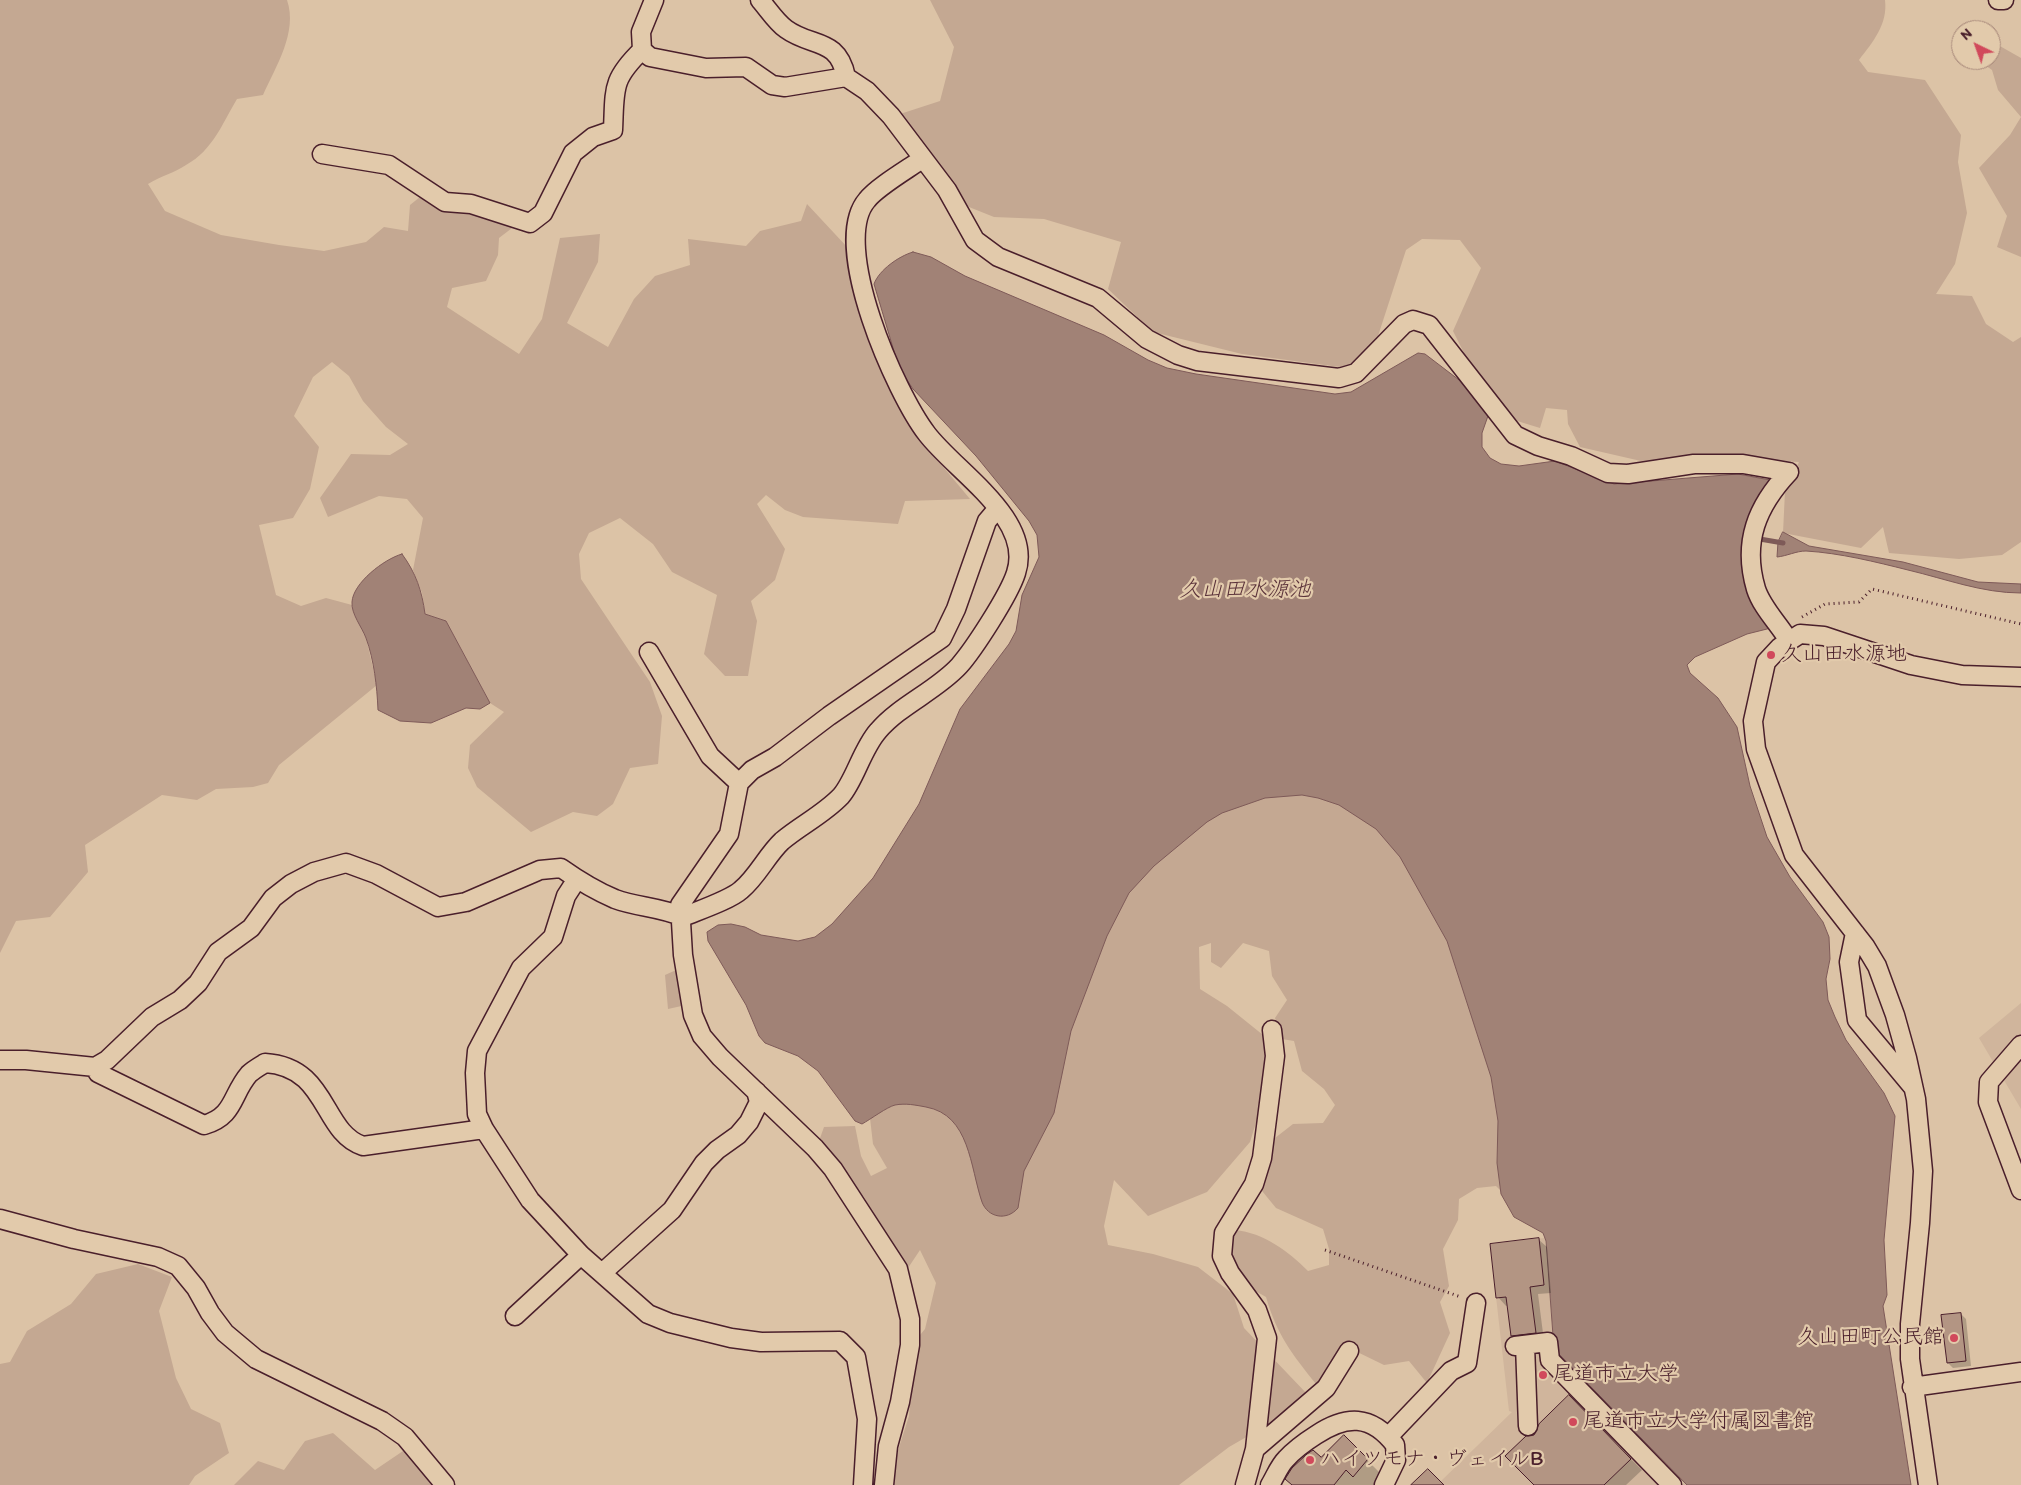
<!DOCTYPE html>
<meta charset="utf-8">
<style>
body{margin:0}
#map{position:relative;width:2021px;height:1485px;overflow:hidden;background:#dcc3a6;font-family:Itim,sans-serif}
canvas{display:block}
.north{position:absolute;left:1951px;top:20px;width:50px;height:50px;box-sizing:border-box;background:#e2caab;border:1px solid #a58678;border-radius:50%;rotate:318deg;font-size:14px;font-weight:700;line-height:20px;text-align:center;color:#4a1f2b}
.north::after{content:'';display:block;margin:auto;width:18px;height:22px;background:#d1495b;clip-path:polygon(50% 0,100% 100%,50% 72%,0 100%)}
</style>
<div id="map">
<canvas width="2021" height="1485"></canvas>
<div class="north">N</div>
</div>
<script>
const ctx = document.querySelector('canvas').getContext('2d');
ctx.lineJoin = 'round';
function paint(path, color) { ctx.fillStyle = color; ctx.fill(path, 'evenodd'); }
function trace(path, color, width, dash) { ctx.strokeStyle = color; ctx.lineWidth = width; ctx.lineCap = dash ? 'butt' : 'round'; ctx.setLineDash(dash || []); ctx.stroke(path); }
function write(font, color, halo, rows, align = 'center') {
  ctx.font = font + ' Itim,"Klee One",sans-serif'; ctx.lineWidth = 4.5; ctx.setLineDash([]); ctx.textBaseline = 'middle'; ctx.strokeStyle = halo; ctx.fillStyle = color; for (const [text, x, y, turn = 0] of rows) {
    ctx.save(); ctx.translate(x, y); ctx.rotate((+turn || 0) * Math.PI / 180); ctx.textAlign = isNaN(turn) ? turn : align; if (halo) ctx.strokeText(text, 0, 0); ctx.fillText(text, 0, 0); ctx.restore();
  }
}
paint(new Path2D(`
 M2021,1003V1109L1979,1038Z
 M1545,1238L1554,1349L1687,1485H1411L1428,1469L1441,1481L1512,1412L1509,1411L1490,1244Z`), '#d0b59c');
paint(new Path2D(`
 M0,0H287C298,32 276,66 263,95L237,99C222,124 213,150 186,165C174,173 161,176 148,184L165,211L221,235L279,245L324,251L366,242L384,227L408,231L410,205L420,197L516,225L499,238L498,255L486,281L452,288L447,307L519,354L542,319L560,238L600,234L598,262L567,323L608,347L634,299L655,276L690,265L688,239L746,246L760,231L801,221L807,204L848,248L924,444L970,499L905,501L898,524L803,517L785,510L766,495L757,504L785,549L775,580L751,601L757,621L748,676H725L704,654L717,595L672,572L653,544L620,518L589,533L579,554L581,579L650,682L662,716L658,764L630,768L613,804L597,816L573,812L531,832L477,787L468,768L470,745L504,712L490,703L446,621L425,614L422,593L413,570L423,518L407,499L379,496L328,517L320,498L351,454L390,455L408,444L386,427L363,401L349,376L332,362L313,377L294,416L319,447L310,489L293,518L259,525L276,595L301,606L326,598L352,605L366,638L377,685L279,765L268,783L253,787L216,789L197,800L162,795L85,845L88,872L50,917L16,921L0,953Z
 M930,0H1885C1888,24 1873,42 1859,60L1868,72L1925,80L1961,135L1958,162L1967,213L1955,264L1936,294L1972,296L1986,324L2013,342L2021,337V542L2002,555L1959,559L1889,553L1883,527L1861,548L1783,533L1785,491L1799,462L1704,458L1641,461L1580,447L1568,424L1567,410L1546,408L1540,428L1514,420L1467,359L1453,331L1481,268L1460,240L1422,239L1406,250L1378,336L1355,369L1242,354L1153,332L1108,289L1121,242L1044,219L994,217L969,207L946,182L897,115L940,101L954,47Z
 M1991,41L2021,58V257L1997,247L2007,216L1979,168L2010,135L2021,117L1998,90L1992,70L1978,60H1991Z
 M1341,783L1475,946L1518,1208L1496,1186L1477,1188L1459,1199L1458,1220L1443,1249L1449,1286L1440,1302L1450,1333L1427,1383L1409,1361L1384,1365L1347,1347L1316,1384C1292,1354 1277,1335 1266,1297L1229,1276L1222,1246L1235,1230C1264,1233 1288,1251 1308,1271L1329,1265V1249L1323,1229L1276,1208L1258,1186L1275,1138L1293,1124L1323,1123L1335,1105L1324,1089L1302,1071L1294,1041L1282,1039L1275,1018L1287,1000L1272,976L1269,951L1243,943L1221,968L1211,962V943L1199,947L1200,989L1227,1006L1268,1039L1263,1100L1250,1142L1207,1192L1148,1216L1114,1180L1104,1226L1108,1245L1153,1254L1198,1267L1233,1294L1244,1328L1309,1396L1281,1417L1229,1447L1179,1485H887L909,1416L915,1341L925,1329L936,1283L920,1250L906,1271L864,1197L819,1141L824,1127L855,1126L861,1156L871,1176L887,1168L873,1144L870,1118L858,1116L1042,1060L1146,848L1232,802Z
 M683,967L686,1005L668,1009L665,975Z
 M138,1264L172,1277L159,1311L176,1378L191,1409L220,1423L229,1453L195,1476L189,1485H0V1364L10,1362L27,1331L71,1304L96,1274Z
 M333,1433L375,1470L403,1451L425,1466L439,1485H234L258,1461L284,1470L305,1441Z`), '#c4a892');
const water = new Path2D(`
 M913,252L931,257L965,276L1104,335L1148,360L1167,368L1196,374L1335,394L1351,392L1418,353L1425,354L1463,383L1489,413L1482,433V447L1490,458L1501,464L1519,466L1555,461L1614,484L1738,474L1770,480L1747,593L1771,628L1747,634L1695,657L1687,665L1690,673L1718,698L1737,727L1750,786L1767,837L1790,877L1823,922L1829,937L1830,959L1826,979L1828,1000L1835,1017L1846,1040L1884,1093L1895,1116L1884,1240L1887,1295L1883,1306L1911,1485H1687L1554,1349L1546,1241L1543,1233L1514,1217L1501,1194L1497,1163L1498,1121L1491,1077L1447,941L1400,857L1376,829L1339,805L1318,798L1302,795L1265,798L1222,813L1207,822L1154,866L1129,893L1107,936L1071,1031L1054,1113L1024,1171L1018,1208C1007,1221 988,1218 982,1202C970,1167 970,1115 926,1107C915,1105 906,1103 895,1105C887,1107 871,1119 862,1124L855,1121L818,1071L798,1056L765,1043L759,1036L746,1005L708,941L707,932L718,925L731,924L745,927L761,935L798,941L815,937L832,924L873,878L919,804L960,709L1009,644L1016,631L1022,595L1039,557L1037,535L1029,521L976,456L913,389L899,368L874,284C879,270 899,256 913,252Z
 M1783,532L1809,546L1903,562L1978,582L2021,584V593C1982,593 1946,579 1908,570C1876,562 1840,553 1806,551C1796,551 1787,556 1777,557L1778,542Z
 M402,554C416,573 422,591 425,614L446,621L490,703L480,709L466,708L431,723L400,721L378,710C377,686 374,660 366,638C362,627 351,614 352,602C353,583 384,559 402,554Z`);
paint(water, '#a18276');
trace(water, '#7e5a58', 1);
paint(new Path2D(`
 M1538,1239L1547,1247L1551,1293L1538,1294L1544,1341L1521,1344L1512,1335L1509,1305L1506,1306L1498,1297Z
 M1961,1314L1966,1319L1971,1366L1953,1368L1948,1363Z
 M1569,1397L1642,1470L1626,1485H1535V1436Z
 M1344,1437L1384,1477L1377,1485H1293Z`), '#0003');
trace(new Path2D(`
 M1754,538L1783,543`), '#7e5a58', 5);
const building = new Path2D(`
 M1539,1238L1544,1285L1530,1287L1536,1333L1511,1336L1506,1297L1496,1298L1490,1244Z
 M1961,1313L1966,1361L1947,1363L1941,1315Z
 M1569,1395L1631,1459L1604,1485H1534L1505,1456L1526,1436L1534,1435L1539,1424Z
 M1344,1435L1368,1459L1353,1477L1346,1470L1334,1485H1292L1285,1479L1292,1468L1307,1454L1313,1450L1321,1457Z
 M1428,1469L1444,1485H1411Z`);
paint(building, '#b39583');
trace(building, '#4a1f2b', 1);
const minor = new Path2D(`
 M654,0L641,32L642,50L650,57L706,68L746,67L772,85L785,87L846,77L867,91L891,116L947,190L975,240L998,257L1098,298L1147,339L1178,355L1197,361L1339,378L1356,373L1404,324L1413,320L1429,325L1515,435L1538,446L1571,456L1608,473L1628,474L1694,464H1743L1789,472
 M760,0C768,9 776,22 786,29C812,48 838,37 846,77
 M1998,0H2004
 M322,154L389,165L445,202L471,204L530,223L543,213L573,153L593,137L613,130C615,89 611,80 642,50
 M1789,641C1779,624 1762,608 1756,589C1742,542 1757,506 1789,472
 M649,652L710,756L739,783
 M577,879L566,896L553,937L521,968L477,1051L475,1073L477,1114L484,1129L530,1200L581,1255L648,1314L670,1323L731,1338L761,1342L840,1341L856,1357L867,1419L863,1485
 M1855,933L1849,962L1857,1020L1912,1086
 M2021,1045L1989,1082L1988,1102L2021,1190
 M0,1060H26L95,1067L107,1060L152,1017L180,1000L198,983L218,952L251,928L273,898L291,884L314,872L346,863L376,874L438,907L466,902L540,870L561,868C578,880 596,891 615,899C636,907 660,907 683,917C697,911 730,900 741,890C757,877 767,855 782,841C801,825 824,814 841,796C855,780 862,749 878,731C900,705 936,691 959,666C974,649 1009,595 1016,573C1034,519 956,472 927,434C896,394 829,244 867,200C877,187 908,169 922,159
 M95,1067L98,1073L204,1125C235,1116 231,1095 249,1074C253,1070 260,1066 265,1063C329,1067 321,1132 363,1146L484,1129
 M0,1219L74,1239L158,1257L178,1266L196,1288L210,1313L225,1333L256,1359L382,1421L405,1437L445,1485
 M602,1273L672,1210L704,1163L717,1150L738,1135L749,1122L759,1102L756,1091
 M515,1316L581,1255
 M1525,1345L1528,1426
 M1515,1346L1548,1342L1550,1360L1672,1485
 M1912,1387L2021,1372
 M1388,1437L1451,1371L1467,1363L1476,1303
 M1255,1449L1267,1338L1257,1310L1230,1273L1222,1256L1224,1233L1254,1184L1262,1158L1275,1056L1272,1030
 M884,1485L888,1446L900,1402L910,1345V1319L898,1269L833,1169L815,1148L720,1057L702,1036L693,1015L683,955L680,905L729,834L739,783L752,770L775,757L829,716L942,638L956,609L987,521L998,508
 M1245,1485L1255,1449L1326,1388L1349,1351
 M1270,1485C1275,1477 1279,1466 1286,1459C1295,1449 1305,1442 1316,1435C1346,1415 1371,1414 1395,1445L1396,1460L1384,1485
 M1928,1485L1910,1359V1324L1920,1223L1923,1171L1916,1099L1907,1058L1895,1015L1877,966L1865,946L1794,855L1756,749L1753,721L1766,662L1780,647L1800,634L1824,636L1911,665L1962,675L2021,677`);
trace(minor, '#4a1f2b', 21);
trace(new Path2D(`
 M1802,617L1825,604L1859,602L1872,589L2021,624
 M1325,1250L1461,1297`), '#4a1f2b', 3, [1, 4]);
trace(minor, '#e2caab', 18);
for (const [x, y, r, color] of [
 [1771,655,5,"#d1495b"],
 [1954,1338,5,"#d1495b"],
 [1543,1375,5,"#d1495b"],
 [1573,1422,5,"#d1495b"],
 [1310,1460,5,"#d1495b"]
]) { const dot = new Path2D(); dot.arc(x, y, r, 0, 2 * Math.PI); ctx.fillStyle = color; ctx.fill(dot); trace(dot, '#e2caab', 2); }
write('21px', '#4a1f2b', '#e2caab', [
 ["久山田水源地",1781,655],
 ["久山田町公民館",1944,1338,"right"],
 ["尾道市立大学",1553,1375],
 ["尾道市立大学付属図書館",1583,1422],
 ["ハイツモナ・ヴェイルB",1320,1460]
], 'left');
write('italic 22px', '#5b333a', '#e2caab', [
 ["久山田水源池",1245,590]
]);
</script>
